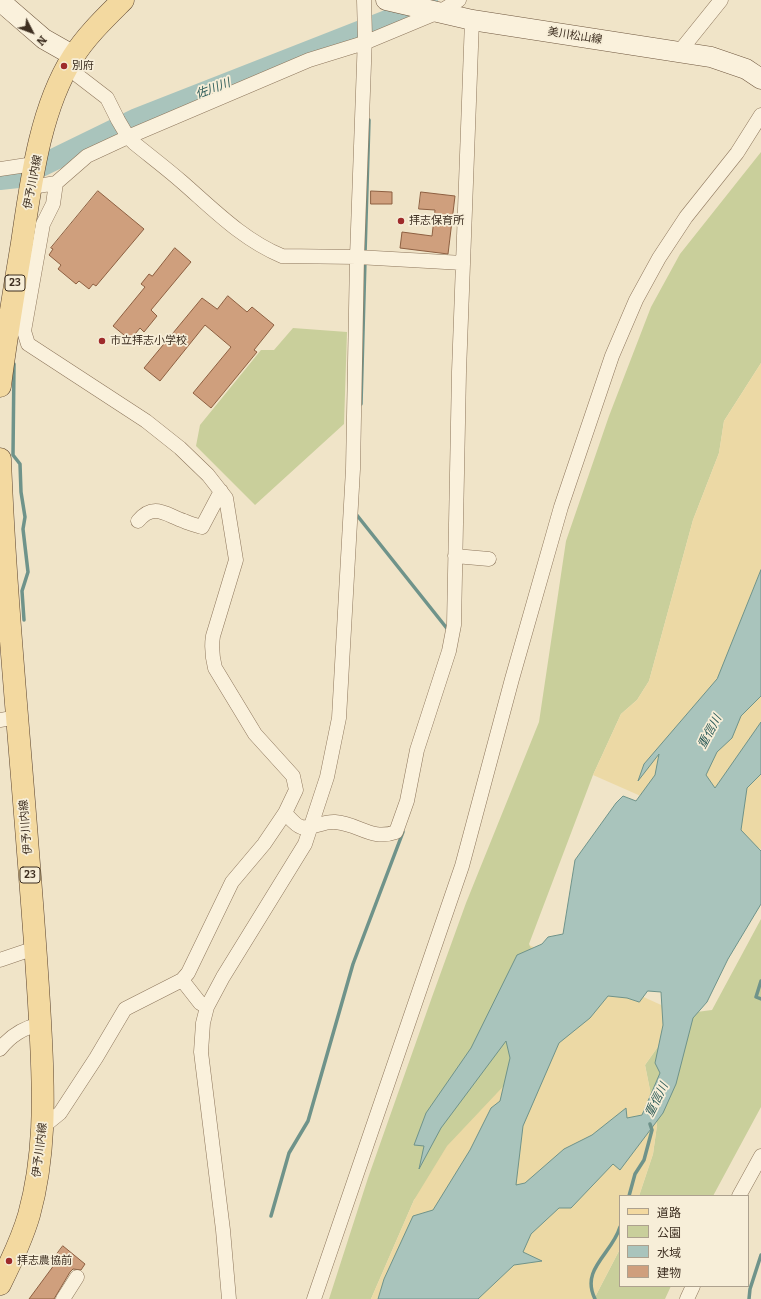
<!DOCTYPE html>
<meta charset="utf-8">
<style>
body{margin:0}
#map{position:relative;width:761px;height:1299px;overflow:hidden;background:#f0e4c8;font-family:Bitter,"Noto Sans JP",serif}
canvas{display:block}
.legend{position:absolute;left:619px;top:1195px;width:130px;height:92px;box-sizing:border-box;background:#f7eed8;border:1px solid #ada18e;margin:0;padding:5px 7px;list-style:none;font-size:12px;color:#3d2e20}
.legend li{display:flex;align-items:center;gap:8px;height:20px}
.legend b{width:20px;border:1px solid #ada18e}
.north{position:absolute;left:12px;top:12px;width:40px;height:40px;-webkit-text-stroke:3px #f7eed8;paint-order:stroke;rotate:132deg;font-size:11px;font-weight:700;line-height:16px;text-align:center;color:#3d2e20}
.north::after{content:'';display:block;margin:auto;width:14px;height:18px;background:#3d2e20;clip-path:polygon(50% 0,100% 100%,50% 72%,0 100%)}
</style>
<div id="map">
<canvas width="761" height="1299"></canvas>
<ul class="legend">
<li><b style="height:5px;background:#f3d9a0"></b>道路</li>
<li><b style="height:11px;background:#c9cf9b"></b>公園</li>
<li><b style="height:11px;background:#a9c4bc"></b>水域</li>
<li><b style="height:11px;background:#cf9f7d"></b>建物</li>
</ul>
<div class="north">N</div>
</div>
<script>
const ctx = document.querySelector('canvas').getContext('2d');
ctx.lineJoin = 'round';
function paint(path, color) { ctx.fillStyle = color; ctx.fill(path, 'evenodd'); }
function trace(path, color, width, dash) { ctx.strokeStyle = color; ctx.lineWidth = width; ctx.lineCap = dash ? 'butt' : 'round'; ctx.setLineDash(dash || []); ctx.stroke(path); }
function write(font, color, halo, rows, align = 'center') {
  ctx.font = font + ' Bitter,"Noto Sans JP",serif'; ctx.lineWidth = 3.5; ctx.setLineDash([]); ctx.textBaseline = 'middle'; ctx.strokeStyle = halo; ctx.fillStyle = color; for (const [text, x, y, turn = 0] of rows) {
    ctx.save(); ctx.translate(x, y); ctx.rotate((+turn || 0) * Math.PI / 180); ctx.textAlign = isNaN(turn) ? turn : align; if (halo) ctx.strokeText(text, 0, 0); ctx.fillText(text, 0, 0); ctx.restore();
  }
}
paint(new Path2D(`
 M761,152V363L724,421L719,453L693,520L649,681L637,700L621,714L593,775L529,944L543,967L580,1012L414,1200L371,1299H329L368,1178L432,997L466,903L539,722L566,541L609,416L651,307L680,254Z
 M293,328L347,332L344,424L255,505L196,446L200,425L261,350H274Z
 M761,919V1107L713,1196H639L653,1154L657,1125L645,1065L681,1014L712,1010Z
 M620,1249V1286H671L665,1299H594Z`), '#c9cf9b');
paint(new Path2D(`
 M761,363V849L593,775L621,714L637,700L649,681L693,520L719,453L724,421Z
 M529,945L681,1014L645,1065L657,1125L653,1154L639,1196H620V1249L594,1299H371L414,1200L447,1146L530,1058L543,967Z`), '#ecd9a5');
const water = new Path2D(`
 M761,570V696L741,716L732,738L717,752L706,775L715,788L761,722V774L747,788L741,830L761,851V904L728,959L707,1002L693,1018L676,1084L663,1113L620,1170L613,1164L571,1208H559L531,1234L523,1252L542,1261L514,1265L478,1299H378L384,1279L413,1216L433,1210L470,1150L491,1108L500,1101L510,1058L506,1041L441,1128L419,1169L424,1146L414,1145L426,1113L471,1048L517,955L542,944L548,937L563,934L575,860L616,803L623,796L636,801L655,775L659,754L638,781L644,764L717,679ZM648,991L661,992L663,1025L655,1063L660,1073L642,1115L627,1118L626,1108L592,1135L564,1149L525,1183L516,1185L523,1126L559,1043L590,1018L608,996L627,998L639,1002Z`);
paint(water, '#a9c4bc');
trace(water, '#6f938a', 1);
trace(new Path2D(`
 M373,32V27
 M333,42L334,49
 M50,171L52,161
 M365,254L369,120
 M14,364L13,455L20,464L21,492L25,517L23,529L28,572L22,591L24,620
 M361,404L365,260
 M356,514L449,631
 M761,981L756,997L761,999
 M629,1196L635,1174L644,1160L652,1130L650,1124
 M271,1216L289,1153L308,1121L353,964L403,832
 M595,1299C580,1269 612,1254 620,1227
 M749,1299L750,1289L761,1255`), '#6f938a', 3.5);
trace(new Path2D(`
 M0,179L18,177L137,119L387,21L427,0`), '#a9c4bc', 22);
const building = new Path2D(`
 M98,191L144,229L96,286L93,284L89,289L79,281L76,284L58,269L61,265L49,255L53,249L51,248Z
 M371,191L392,192V204H371Z
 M421,192L455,196L448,254L400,248L402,232L432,236L435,210L419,209Z
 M175,248L191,262L151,310L157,316L144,332L140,328L130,340L113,326L145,287L141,284L149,274L152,276Z
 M228,296L247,312L252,307L274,325L254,350L257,352L211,408L193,393L231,347L205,325L160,381L144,368L202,298L217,309Z
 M63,1246L85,1264L81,1270L73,1269L70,1272L54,1299H29L60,1257L57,1254Z`);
paint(building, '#cf9f7d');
trace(building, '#8d5f41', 1);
const street = new Path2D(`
 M680,51L721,0
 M68,68L107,98L118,120L128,137L134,143C150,156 166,168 182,182C213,209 243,240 282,256L357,257L463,263
 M0,169L27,165L37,160
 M32,187L56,183L87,156L128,137L309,60L364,43L441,11L459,0
 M138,521C154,502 166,515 184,521C190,524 196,525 202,527L221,491
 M455,556L489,559
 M0,720L17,717
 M285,813C290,818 295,825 301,827C312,829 323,821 335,822C360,824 371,841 396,832L407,801L417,750L449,651L454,625L459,372L472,20
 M0,960L35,948
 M182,980L200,1003L207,1007
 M0,1049C11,1035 23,1028 40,1024
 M44,1126L60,1113L96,1058L125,1009L182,980L188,973L232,882L264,844L285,813L296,790L293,776L255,734L215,668C212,656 211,648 213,636L236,560L226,498L208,475L180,448L146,421L28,344L24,331L43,224L53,204L56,183
 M739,1196L761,1156
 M63,1299L77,1277
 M229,1299L223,1230L201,1052L203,1023L207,1007L223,977L305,844L327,777L339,718L353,469L357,257L365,36L364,0
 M314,1299L462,866L512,679L561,507L612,356L636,300L659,258L686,217L737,153L761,115
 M687,1299L693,1286`);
const secondary = new Path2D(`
 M386,0L472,20L711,57L746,69L761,79
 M0,1L44,39L74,56`);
const primary = new Path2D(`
 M0,386C6,338 14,291 22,243C31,182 40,109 73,57C86,36 106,17 123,0
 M0,459C5,590 18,721 28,852C33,914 38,977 41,1040C44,1099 45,1157 29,1215C22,1239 11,1262 0,1284`);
trace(street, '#8d765c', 15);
trace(secondary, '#6f573f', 21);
trace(primary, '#5b4430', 23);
trace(street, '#faf1dc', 14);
trace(secondary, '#faf1dc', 20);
trace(primary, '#f3d9a0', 22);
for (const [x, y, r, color] of [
 [64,66,4,"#9e2a2b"],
 [401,221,4,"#9e2a2b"],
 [102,341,4,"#9e2a2b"],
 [9,1261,4,"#9e2a2b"]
]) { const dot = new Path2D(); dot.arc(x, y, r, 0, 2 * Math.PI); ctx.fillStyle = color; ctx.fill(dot); trace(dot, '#f7eed8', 1.5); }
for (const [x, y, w] of [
 [15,283,20],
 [30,875,20]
]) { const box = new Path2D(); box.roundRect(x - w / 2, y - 8, w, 16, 3); ctx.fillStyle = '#f7eed8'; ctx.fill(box); trace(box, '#3d2e20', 1); }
write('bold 10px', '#3d2e20', null, [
 ["23",15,283],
 ["23",30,875]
]);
write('11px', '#3d2e20', '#f7eed8', [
 ["美川松山線",575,36,9],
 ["伊予川内線",33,182,-79],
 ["伊予川内線",26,827,-95],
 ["伊予川内線",40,1150,-83]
]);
write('11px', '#3d2e20', '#f7eed8', [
 ["別府",72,66],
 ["拝志保育所",409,221],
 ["市立拝志小学校",110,341],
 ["拝志農協前",17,1261]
], 'left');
write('italic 12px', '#2f5d5a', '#f7eed8', [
 ["佐川川",213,89,-21],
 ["重信川",710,732,-62],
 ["重信川",657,1100,-64]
]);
</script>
